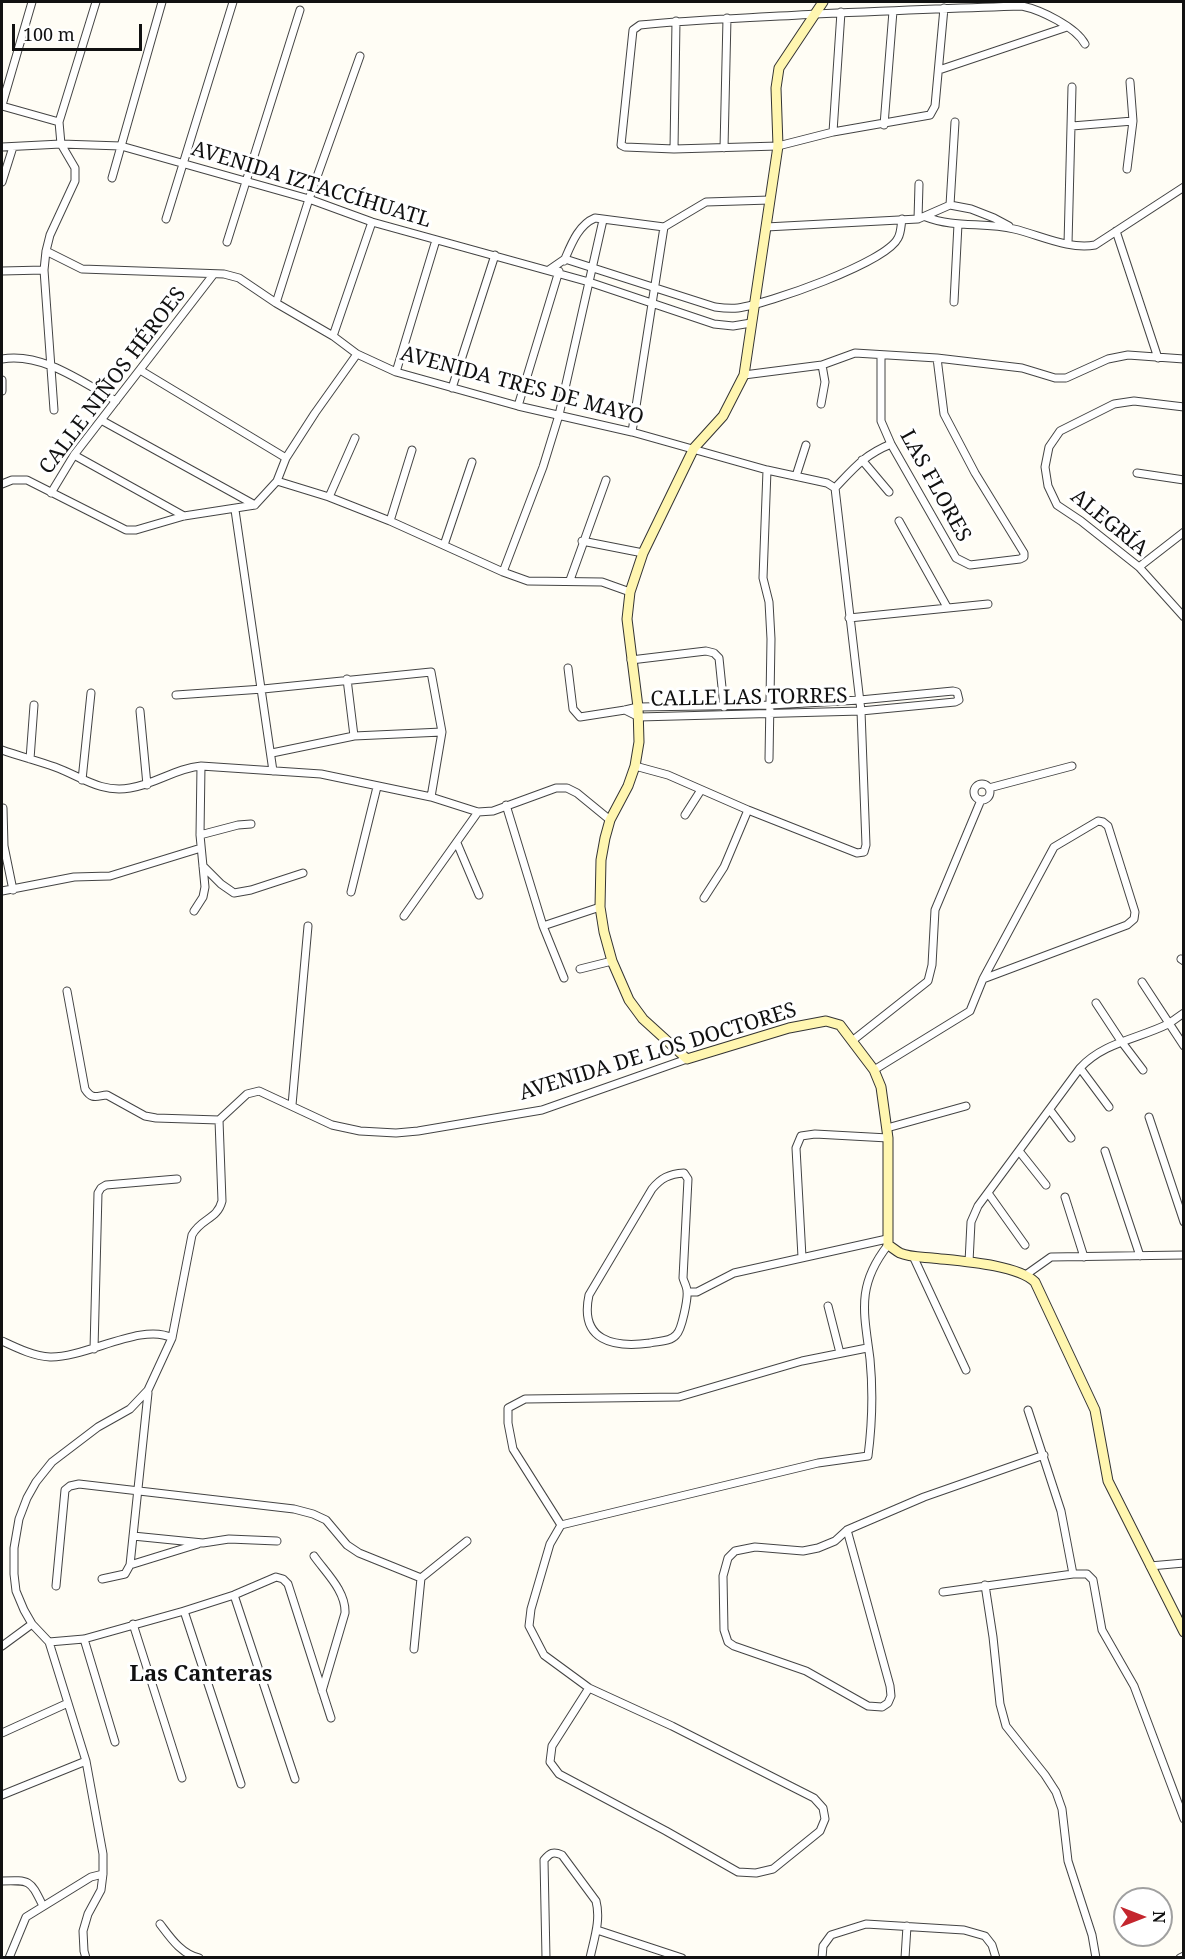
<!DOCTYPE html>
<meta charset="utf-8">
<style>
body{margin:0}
#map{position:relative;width:1185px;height:1959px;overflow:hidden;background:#fffdf5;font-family:"Noto Serif",serif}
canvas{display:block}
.frame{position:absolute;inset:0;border:3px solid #111;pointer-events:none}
.north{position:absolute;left:1113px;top:1887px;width:60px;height:60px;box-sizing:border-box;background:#fff;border:2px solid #a0a0a0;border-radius:50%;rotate:90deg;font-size:16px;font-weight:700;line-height:24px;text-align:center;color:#111}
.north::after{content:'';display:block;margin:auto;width:21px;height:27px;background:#c4262e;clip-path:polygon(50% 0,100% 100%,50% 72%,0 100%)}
.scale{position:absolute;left:12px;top:24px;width:130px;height:27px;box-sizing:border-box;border:3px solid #111;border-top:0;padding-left:8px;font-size:18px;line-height:21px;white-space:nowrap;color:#111;-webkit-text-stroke:4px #fff;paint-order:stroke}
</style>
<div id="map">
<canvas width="1185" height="1959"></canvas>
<div class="frame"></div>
<div class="north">N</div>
<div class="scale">100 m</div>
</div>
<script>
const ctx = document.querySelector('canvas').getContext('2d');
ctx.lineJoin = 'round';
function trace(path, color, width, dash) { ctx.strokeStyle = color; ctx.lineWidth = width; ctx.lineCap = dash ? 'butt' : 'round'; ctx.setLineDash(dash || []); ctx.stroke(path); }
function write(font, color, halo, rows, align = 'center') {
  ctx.font = font + ' "Noto Serif",serif'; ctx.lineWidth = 6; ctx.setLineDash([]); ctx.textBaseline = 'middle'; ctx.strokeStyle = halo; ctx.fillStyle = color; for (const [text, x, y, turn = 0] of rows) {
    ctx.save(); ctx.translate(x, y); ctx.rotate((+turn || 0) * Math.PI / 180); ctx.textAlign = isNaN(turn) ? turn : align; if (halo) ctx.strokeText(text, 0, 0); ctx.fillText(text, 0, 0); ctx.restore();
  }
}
const minor = new Path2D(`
 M944,8L935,106L930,115L833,132L778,146L674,149L625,147L621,145L633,30L640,25C698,19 756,18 815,14C884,11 953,8 1022,6C1041,10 1076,27 1085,44
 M939,70L1067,27
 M2,105L32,2
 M2,106L59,122
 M884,125L893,11
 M1072,126L1133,121
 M833,132L841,12
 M2,147L61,144L121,146L309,199L372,222L589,282L714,324L733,326L751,323
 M724,148L727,18
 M674,149L676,21
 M1127,169L1133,121L1130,82
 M112,178L162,2
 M2,182L13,147
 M950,205L955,122
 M926,217C954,228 985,222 1014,229C1040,235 1069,250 1095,245L1184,187
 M166,219L233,2
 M918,219L919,184
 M766,227L918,219L950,205L971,209L994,218L1009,226
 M1116,231L1158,358
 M227,242L300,10
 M1068,244L1072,87
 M46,251L82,269L224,274L239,278L276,303L333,336L357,354L396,372L518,406L632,432L767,470L827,483L835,488
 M564,261C571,245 578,225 595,218L664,227L706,202L770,200
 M549,270L565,259L715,307C722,308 730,309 738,308C767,304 886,263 898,238C901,233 901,225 902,219
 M2,271L44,270
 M954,302L958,224
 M276,303L309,199L360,56
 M333,336L372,222
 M881,355V421L891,444L956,558L970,565L1020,559L1024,557V553L975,473L944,414L937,358
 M2,359C42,352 82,382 116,401
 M140,370L286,458
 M396,372L436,240
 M744,375L822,365L855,353L937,358L1022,368L1055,378H1066L1108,359L1128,355L1184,359
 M2,380V391
 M452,388L495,255
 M821,404L825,382L822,365
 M518,406L559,271
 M1184,407L1134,401L1114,404L1060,431L1049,447L1045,467L1048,486L1057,505L1081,521L1139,567L1184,617
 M54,410L44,270L46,251L50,235L75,181V168L61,144L59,122L96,2
 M101,420L255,505
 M632,432L664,227
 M74,455L184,516
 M862,460L889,492
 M767,470L763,578L769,602L771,639L769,759
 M1137,473L1184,480
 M796,476L806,445
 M277,481L329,497L390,521L503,572L528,581L602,582L630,592
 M2,484L12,480H27L126,530H136L184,516L255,505L277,481L286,458L315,413L357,354
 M835,488C854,468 864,455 891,444
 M51,493L74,455L213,275
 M329,497L355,438
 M235,510L273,771
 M390,521L412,450
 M899,521L947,607
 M582,541L643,553
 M444,545L472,462
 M1139,567L1184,532
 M503,572L543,467L559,415L603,220
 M570,580L606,480
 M849,618L988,604
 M631,660L706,651L714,653L719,658L724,707
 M568,668L573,709L580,717L625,710L638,707L770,705L860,700L953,691L957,692L959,700L955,702L861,711L639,717L625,710
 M347,679L354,736
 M176,695L263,689L431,672L442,732L431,797
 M140,711L147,785
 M2,750C19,756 38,761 55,767C82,777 100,793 130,788C156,784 176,768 201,766L321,774L431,797L478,812L493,811L556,788H567L577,793L610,820
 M272,753L354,736L442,732
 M30,759L34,705
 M635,766L668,775L748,810L857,853L864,852L866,845L861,711L835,488
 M82,780L91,693
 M974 792a8 8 0 1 1 16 0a8 8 0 1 1-16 0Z
 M989,788L1072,766
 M506,805L543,926L564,978
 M3,808L4,846L13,890
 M685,815L701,790
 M200,835L238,825L251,824
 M457,843L479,895
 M203,866L221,884L234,893L251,890L303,873
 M2,891L74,877L110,876L201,848
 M351,892L377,787
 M704,898L724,867L748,810
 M194,911L203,897L205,887L200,835L201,766
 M404,916L478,812
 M543,926L600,907
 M1181,959L1184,961
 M580,969L612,961
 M1142,982L1184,1046
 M67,991L85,1089C92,1100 96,1096 107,1095L145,1116L156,1118L219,1120
 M1096,1003L1121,1041L1143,1070
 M852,1041L928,981L932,965L935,910L981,800
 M1080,1068L1109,1107
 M874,1070L970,1011L983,979L1054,847L1098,821L1103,822L1108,826L1135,912L1134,919L1127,925L983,979
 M292,1105L308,926
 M1050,1110L1071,1138
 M1149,1117L1184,1222
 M887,1128L966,1106
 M1019,1151L1046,1185
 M1105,1151L1140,1256
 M684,1173L688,1179L683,1278C684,1282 687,1287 687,1291C688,1298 682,1330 676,1335C670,1342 658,1341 650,1343C614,1348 579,1341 589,1295L652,1189C661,1178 669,1174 684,1173Z
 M988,1193L1025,1245
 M1065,1197L1084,1257
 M913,1256L966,1370
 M802,1257L796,1148L801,1136L815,1134L888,1138
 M969,1262L971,1222L978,1206L1080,1068C1104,1042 1138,1039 1168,1024C1173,1021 1178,1017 1184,1013
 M1027,1274L1051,1257L1184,1255
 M687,1292H697L734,1273L887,1239
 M828,1306L840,1353
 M2,1341C17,1348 33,1356 50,1357C86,1358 142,1322 172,1338
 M94,1349L98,1193L101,1188L106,1185L177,1179
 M1028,1410L1061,1511L1073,1574
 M561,1525L513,1449L508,1423V1408L525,1399L679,1397L802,1361L867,1348
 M847,1530L890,1686L891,1696L888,1703L882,1707L868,1706L806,1671L734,1646L728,1642L724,1630L723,1576L728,1558L735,1551L755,1547L803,1551L818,1548L835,1541L847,1530L924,1497L1044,1455
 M133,1536L203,1543L229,1539L277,1541
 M314,1556C326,1573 346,1591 345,1613L322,1691
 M130,1565L198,1544
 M1150,1566L1184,1563
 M102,1579L125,1574L130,1565L148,1393
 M985,1585L993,1637L1000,1704L1006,1726L1045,1775L1056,1792L1062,1809L1068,1861L1092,1935L1096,1958
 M56,1586L65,1490L70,1486L79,1484L294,1509L313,1514L326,1520L347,1545L359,1553L421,1578
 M943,1592L1073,1574H1087L1093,1580L1095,1591L1102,1630L1134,1686L1184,1819
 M234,1595L295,1779
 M184,1611L241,1784
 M133,1624L182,1778
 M84,1639L115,1742
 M49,1642L84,1639L184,1611L234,1595L276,1577L283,1579L288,1584L331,1718
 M2,1646L32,1624
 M414,1649L421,1578L467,1541
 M589,1688L552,1746L550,1762L559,1774L666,1831L738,1872L756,1873L773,1869L820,1831L825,1819L823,1808L814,1798L672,1726L589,1688L544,1655L529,1626L531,1609L550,1544L561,1525L818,1463L868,1456C872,1425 873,1390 870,1359C864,1312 856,1286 888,1245
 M2,1733L68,1703
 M2,1795L86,1761
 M2,1881C31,1880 30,1880 43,1906
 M160,1924C170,1937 181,1954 199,1958
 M597,1930L682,1958
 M9,1958L26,1917L91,1877L103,1874
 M86,1958L84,1951L83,1931L88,1914L101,1890L103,1874V1854L86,1761L49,1642L32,1624L24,1610L16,1591L14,1574V1548L19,1519L27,1498L36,1482L52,1462L98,1427L130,1409L148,1390L172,1338L192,1235C201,1218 217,1220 222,1201L219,1120L247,1094L259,1091L332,1125L360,1131L396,1133L418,1131L542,1110L687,1059
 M546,1958L544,1860C550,1853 553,1851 562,1855L596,1901C601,1920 594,1939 590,1958
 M822,1958L823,1946L831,1935L866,1924L964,1930L985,1936L992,1945L996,1958
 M905,1958L907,1926
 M1180,1958L1184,1956`);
const secondary = new Path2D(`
 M823,2L779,68L776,88L778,146L744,375L723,416L694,448L643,553L630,592L627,619L638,707L639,742L635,766L628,786L610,820L605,838L601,860L600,907L604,932L612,961L629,1000L643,1019L687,1059L789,1028L826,1021L840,1025L843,1029L874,1070L881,1087L888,1138V1245C892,1247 896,1251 900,1253C909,1257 922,1257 932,1258C958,1261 1016,1264 1035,1282L1095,1410L1108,1481L1184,1632`);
trace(minor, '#444', 9);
trace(secondary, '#333', 11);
trace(minor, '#fff', 7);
trace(secondary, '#fff6b0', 9);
write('21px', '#111', '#fff', [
 ["AVENIDA IZTACCÍHUATL",311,185,17],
 ["CALLE NIÑOS HÉROES",113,381,-53],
 ["AVENIDA TRES DE MAYO",522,386,15],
 ["LAS FLORES",935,486,61],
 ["ALEGRÍA",1109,523,39],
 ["CALLE LAS TORRES",749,698,-1],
 ["AVENIDA DE LOS DOCTORES",658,1052,-17]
]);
write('bold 22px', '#111', '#fff', [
 ["Las Canteras",201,1675]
]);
</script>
